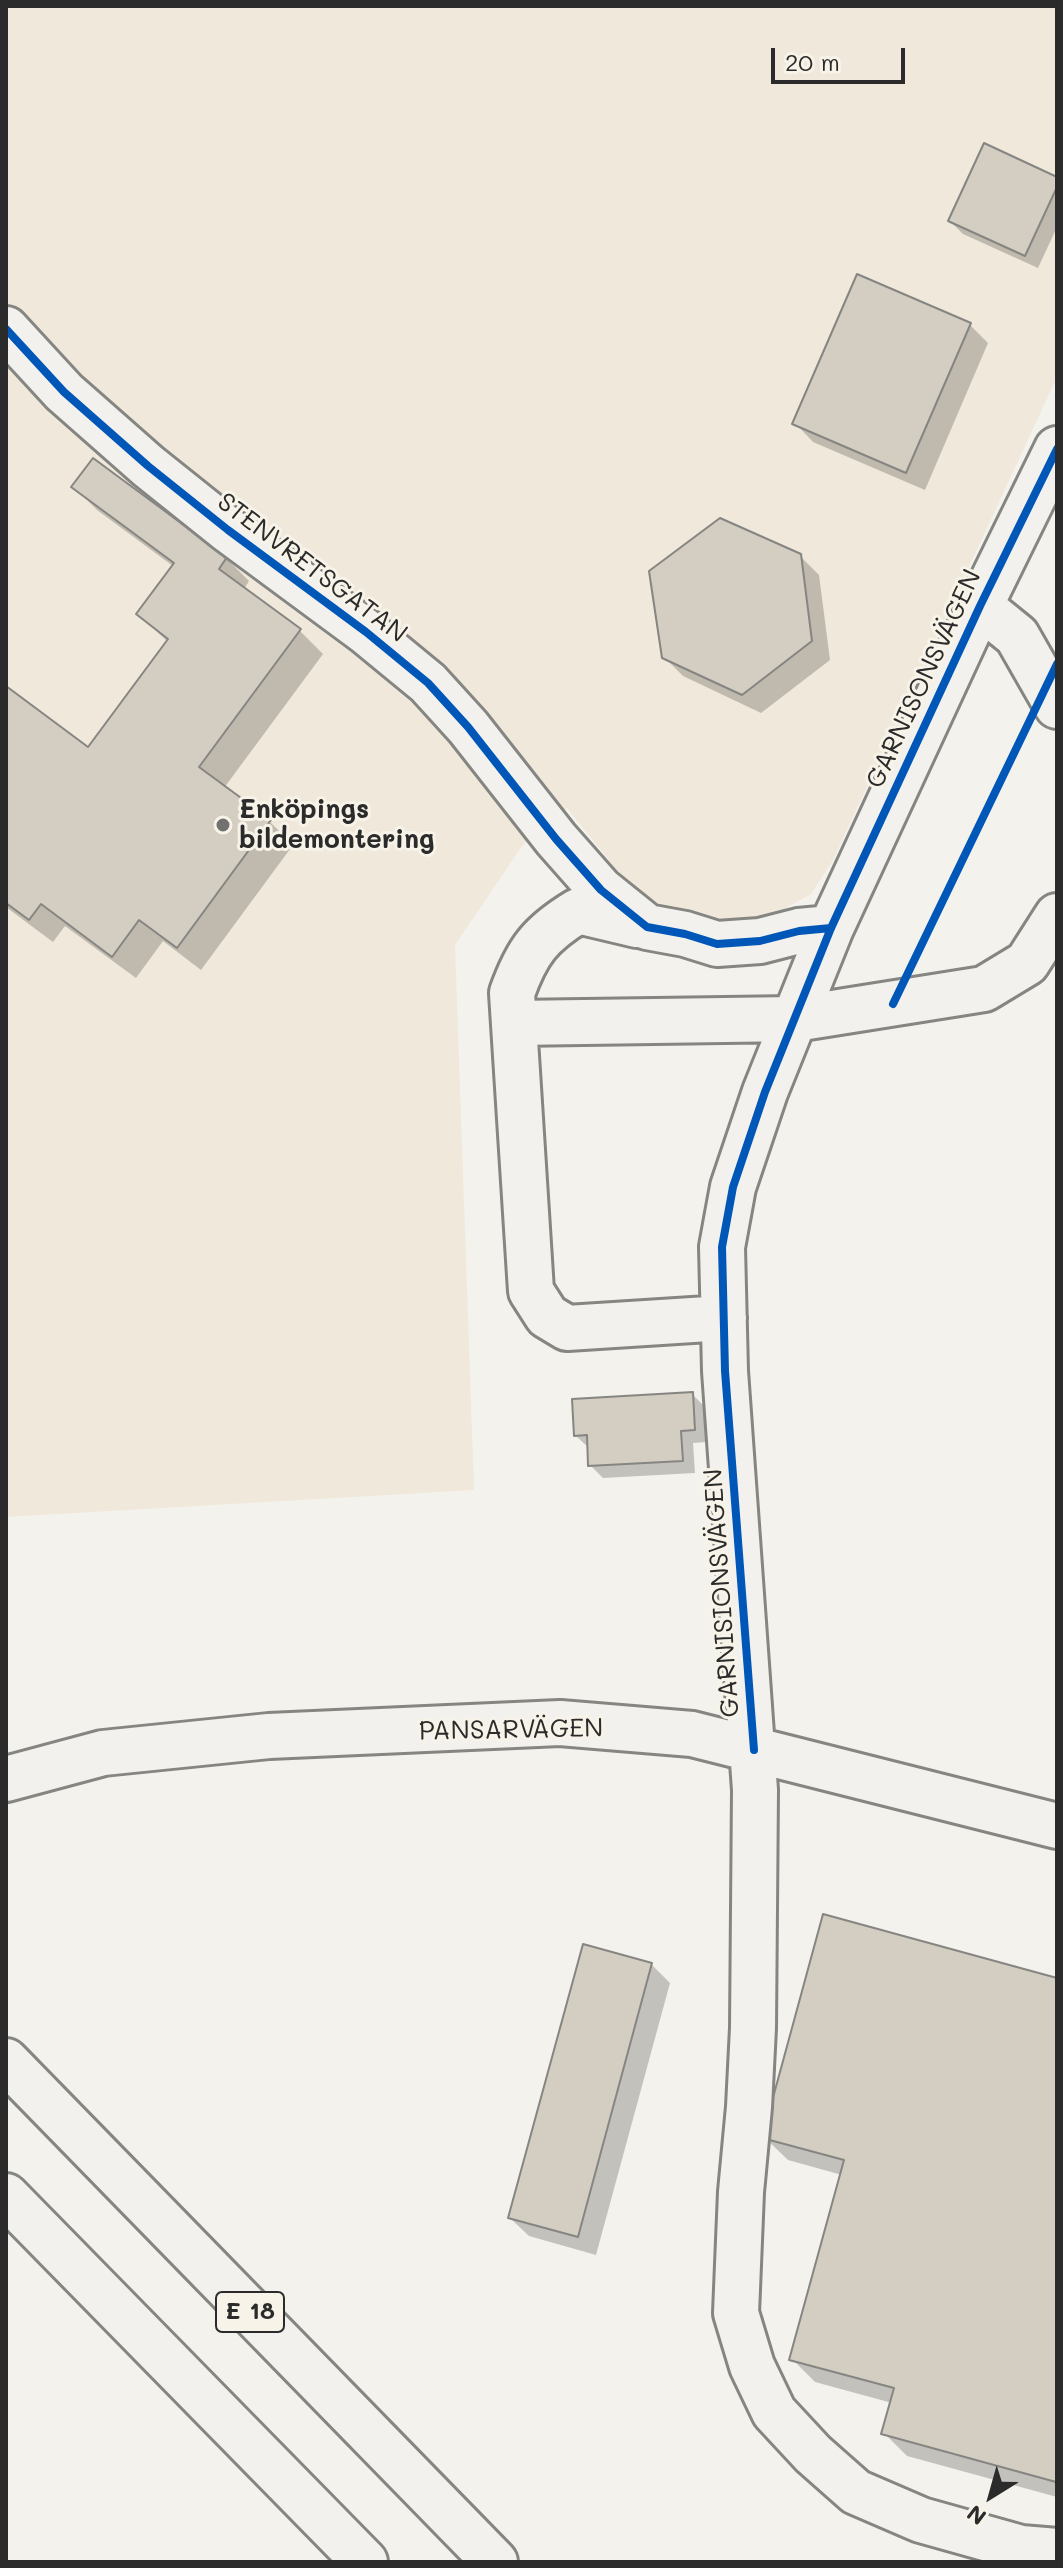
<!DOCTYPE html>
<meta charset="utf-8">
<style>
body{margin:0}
#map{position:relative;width:1063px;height:2568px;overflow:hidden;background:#f4f2ec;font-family:Mali,sans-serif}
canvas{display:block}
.frame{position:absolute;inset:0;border:8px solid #2b2b2b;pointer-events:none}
.north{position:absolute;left:951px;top:2456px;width:80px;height:80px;-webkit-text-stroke:6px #f7f3e8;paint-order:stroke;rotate:217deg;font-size:22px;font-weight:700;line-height:32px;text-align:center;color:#2b2b2b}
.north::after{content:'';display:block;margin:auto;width:28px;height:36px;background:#2b2b2b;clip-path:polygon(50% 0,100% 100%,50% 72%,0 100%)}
.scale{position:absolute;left:771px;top:48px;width:134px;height:36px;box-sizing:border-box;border:4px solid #2b2b2b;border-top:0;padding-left:10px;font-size:24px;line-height:28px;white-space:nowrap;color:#2b2b2b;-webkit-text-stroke:6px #f7f3e8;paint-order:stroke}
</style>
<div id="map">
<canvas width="1063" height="2568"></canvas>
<div class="frame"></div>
<div class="north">N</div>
<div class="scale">20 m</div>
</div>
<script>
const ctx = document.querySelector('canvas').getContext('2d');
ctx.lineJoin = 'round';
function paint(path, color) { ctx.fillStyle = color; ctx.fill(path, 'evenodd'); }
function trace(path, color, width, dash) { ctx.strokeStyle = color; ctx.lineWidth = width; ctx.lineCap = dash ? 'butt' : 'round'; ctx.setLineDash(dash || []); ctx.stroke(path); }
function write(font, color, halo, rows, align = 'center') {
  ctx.font = font + ' Mali,sans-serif'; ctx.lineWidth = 6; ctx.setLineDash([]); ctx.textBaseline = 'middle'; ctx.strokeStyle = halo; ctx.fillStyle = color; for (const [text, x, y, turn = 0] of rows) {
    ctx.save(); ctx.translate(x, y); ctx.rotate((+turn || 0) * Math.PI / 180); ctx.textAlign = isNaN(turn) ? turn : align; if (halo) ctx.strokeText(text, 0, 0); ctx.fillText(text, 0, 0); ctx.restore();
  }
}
paint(new Path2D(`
 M6,6H1057V377L833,860L811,894L755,925L685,918L631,888L567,808L522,846L455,945L474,1490L6,1517Z`), '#f0e8da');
paint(new Path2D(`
 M1057,179V227L1038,268L963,234L950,221Z
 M970,325L988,343L925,490L813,442L795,423Z
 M94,460L226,558L249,581L244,589L300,631L323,654L224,788L270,822L293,845L201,970L163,941L136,978L65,926L53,942L6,907V689L88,750L168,642L138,614L173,566L97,510L74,487Z
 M800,556L819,575L830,660L761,713L683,676L664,657Z
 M692,1394L705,1407L707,1442L693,1443L695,1473L603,1478L590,1465L589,1448L576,1436Z
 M825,1916L1057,1980V2497L907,2456L884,2433L892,2403L815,2382L792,2359L842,2175L788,2160L764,2137Z
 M651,1964L670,1983L596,2255L529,2236L510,2218Z`), '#0003');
const building = new Path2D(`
 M984,143L1057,177V187L1025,256L948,221Z
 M857,274L971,323L906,473L792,424Z
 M93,458L227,557L219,569L301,629L199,767L271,820L177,948L139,920L112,957L41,904L29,920L6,903V686L88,747L168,639L136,614L174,563L71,487Z
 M720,518L801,554L812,641L742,695L662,658L649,571Z
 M693,1392L695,1430L681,1431L683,1461L588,1466L587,1435L574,1436L572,1399Z
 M823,1914L1057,1978L1056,2482L881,2434L894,2388L789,2360L844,2160L762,2138Z
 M583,1944L652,1963L578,2237L508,2218Z`);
paint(building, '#d4cdc1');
trace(building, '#858582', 2);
const minor = new Path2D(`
 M6,329L64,392L148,466L228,530L366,632L428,683L468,727L556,839L601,890L647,927L685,934L717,944L760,941L799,931L831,928
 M1057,449L980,606L831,928L765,1092L733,1187L722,1247L725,1371L755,1790L753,2028L749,2107L741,2192L736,2313L752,2366L774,2412L813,2454L856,2492L921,2520L1021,2548L1057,2551
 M980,606L1017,636L1057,706
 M637,925L578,911C540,934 527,951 512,993L531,1291L547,1316L567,1328L724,1318
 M514,1023L795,1019L984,989L1027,963L1057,916
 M6,1779L103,1753L269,1736L560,1723L692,1734L1057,1826`);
const highway = new Path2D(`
 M6,2061L495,2562
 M6,2196L365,2562`);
trace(minor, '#858582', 50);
trace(highway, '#858582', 50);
trace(minor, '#f2f1ed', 44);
trace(highway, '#f2f1ed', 44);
trace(new Path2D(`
 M6,329L64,392L148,466L228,530L366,632L428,683L468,727L556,839L601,890L647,927L685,934L717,944L760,941L799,931L831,928
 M893,1004L1057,664
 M754,1750L725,1371L722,1247L733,1187L765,1092L831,928L980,606L1057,449`), '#0057b8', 8);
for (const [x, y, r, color] of [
 [223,825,8,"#71716f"]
]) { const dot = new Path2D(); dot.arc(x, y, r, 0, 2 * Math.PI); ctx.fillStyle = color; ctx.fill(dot); trace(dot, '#f7f3e8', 3); }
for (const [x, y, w] of [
 [250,2312,68]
]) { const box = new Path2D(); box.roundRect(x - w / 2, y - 20, w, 40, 6); ctx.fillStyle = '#f7f3e8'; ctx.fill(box); trace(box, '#2b2b2b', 2); }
write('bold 24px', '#2b2b2b', null, [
 ["E 18",250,2312]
]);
write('26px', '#2b2b2b', '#f7f3e8', [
 ["STENVRETSGATAN",312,568,37],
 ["GARNISONSVÄGEN",924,679,-65],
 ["GARNISIONSVÄGEN",722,1593,-94],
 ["PANSARVÄGEN",511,1730,-1]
]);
write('bold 26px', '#2b2b2b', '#f7f3e8', [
 ["Enköpings",239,810],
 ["bildemontering",239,840]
], 'left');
</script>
